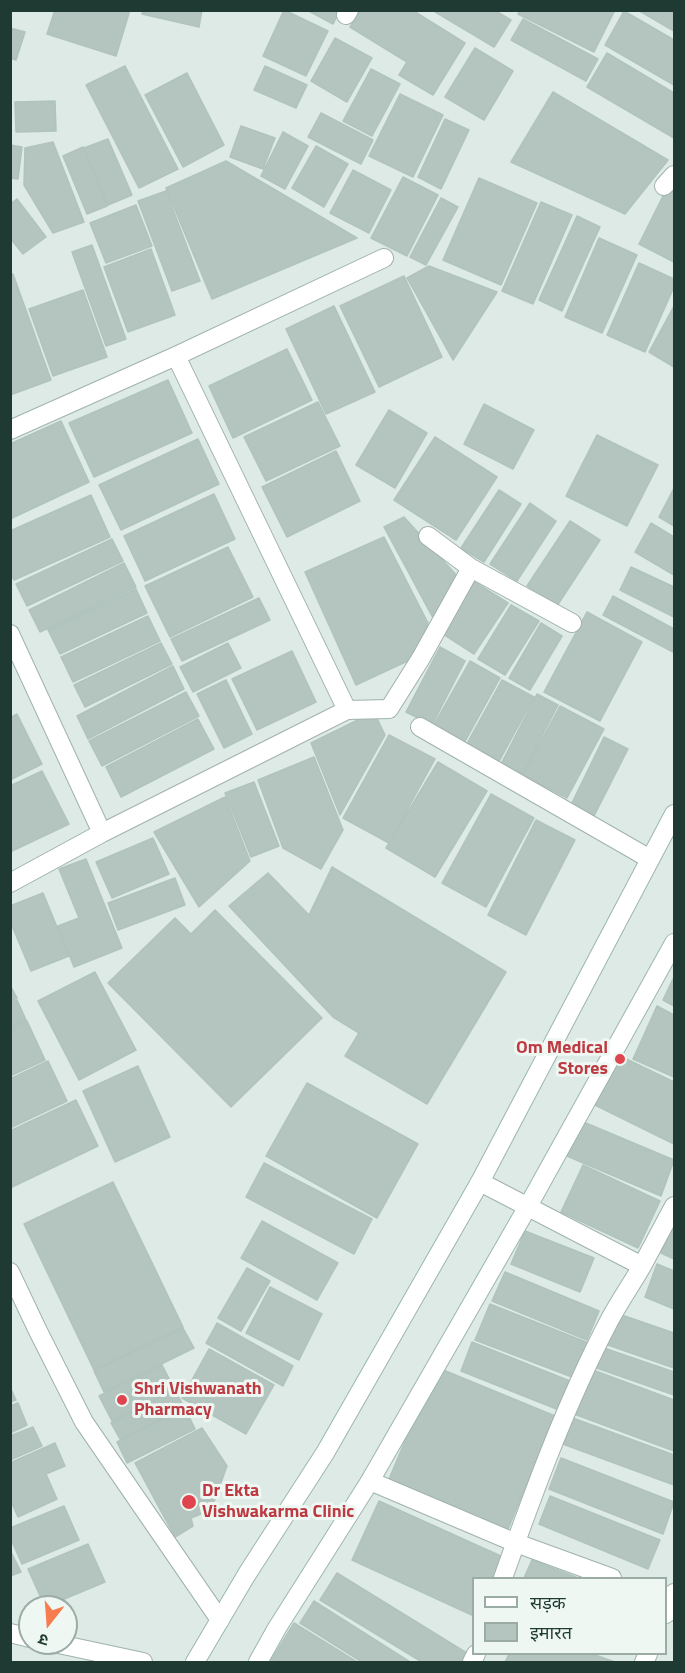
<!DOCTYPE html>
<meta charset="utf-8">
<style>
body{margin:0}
#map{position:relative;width:685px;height:1673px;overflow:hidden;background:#ddeae5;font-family:"Titillium Web","Noto Sans Devanagari",sans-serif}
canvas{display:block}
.frame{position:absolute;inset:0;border:12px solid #1f3a33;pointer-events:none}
.legend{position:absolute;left:472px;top:1577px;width:195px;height:78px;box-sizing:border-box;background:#eef7f2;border:2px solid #9baba6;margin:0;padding:8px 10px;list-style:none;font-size:18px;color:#1f3a33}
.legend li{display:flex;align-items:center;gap:12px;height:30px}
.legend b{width:30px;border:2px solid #9baba6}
.north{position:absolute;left:18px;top:1595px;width:60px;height:60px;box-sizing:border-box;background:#eef7f2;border:2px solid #9baba6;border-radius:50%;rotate:197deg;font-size:16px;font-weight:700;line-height:24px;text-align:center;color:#1f3a33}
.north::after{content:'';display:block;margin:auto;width:21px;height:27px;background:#f77d4e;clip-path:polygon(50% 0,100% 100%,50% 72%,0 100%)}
</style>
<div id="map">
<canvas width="685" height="1673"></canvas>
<div class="frame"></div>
<ul class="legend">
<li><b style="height:8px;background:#fff"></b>सड़क</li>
<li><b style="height:16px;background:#b3c5be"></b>इमारत</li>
</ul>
<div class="north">उ</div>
</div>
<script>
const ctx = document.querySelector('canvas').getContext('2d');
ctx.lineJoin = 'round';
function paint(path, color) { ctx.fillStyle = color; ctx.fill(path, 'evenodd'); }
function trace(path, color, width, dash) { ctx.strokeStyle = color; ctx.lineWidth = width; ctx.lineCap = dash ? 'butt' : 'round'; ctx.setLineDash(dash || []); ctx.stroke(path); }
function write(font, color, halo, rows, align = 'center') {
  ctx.font = font + ' "Titillium Web",sans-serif'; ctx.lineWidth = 6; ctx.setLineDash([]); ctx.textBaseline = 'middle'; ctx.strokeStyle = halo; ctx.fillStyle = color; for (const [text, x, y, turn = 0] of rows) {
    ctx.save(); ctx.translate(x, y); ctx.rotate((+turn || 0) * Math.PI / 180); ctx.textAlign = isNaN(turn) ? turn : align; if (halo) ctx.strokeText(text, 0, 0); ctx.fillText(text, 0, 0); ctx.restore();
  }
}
const building = new Path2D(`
 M55,10H130L116,56L47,34Z
 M143,10H202L199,27L142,14Z
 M284,10L328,31L306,76L263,56Z
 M307,10H340L333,24Z
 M360,10H412L465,43L433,95L399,75L407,62L350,27Z
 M432,10H494L511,20L494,47Z
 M520,10H615L594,52L518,14Z
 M638,10H674V31Z
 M624,11L674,40V85L605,45Z
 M523,19L598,59L586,81L511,40Z
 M10,28L25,32L16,60L10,58Z
 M335,38L372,58L347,102L311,81Z
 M475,48L513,71L484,120L445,97Z
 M607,53L674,93V138L587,87Z
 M125,66L178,169L139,188L86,85Z
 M265,66L307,85L296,108L254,90Z
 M371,69L400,84L372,136L343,121Z
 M187,73L224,145L183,167L145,95Z
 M553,92L668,160L625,214L511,162Z
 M400,94L443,115L413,177L369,156Z
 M55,101L56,131L16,132L15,102Z
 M321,113L373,140L361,164L308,137Z
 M445,119L469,130L441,189L418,177Z
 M241,126L275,138L263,169L230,157Z
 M283,132L308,146L285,189L261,176Z
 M108,139L132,195L108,205L84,148Z
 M53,142L84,222L53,233L24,185L25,148Z
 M10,145L22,147L18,179L10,178Z
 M316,146L348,164L324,207L292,188Z
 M83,147L107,206L87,214L63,156Z
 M226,161L357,238L212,299L166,188Z
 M353,170L391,190L369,233L330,213Z
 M403,177L438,195L407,256L371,238Z
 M479,178L537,203L501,285L443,260Z
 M668,186L674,190V262L639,244Z
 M166,191L200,281L172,291L138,201Z
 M441,198L458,207L426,265L410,257Z
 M17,199L46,237L23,254L10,238V204Z
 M541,202L572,215L533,304L502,291Z
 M136,205L152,246L106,263L90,223Z
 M577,216L600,227L562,311L539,300Z
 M599,238L637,255L602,333L565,317Z
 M92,245L126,339L106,346L72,252Z
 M151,249L175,315L128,332L104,267Z
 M639,263L674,279V287L645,352L607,335Z
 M429,266L497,292L453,360L407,278Z
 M13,274L51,380L10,395V275Z
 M404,276L442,357L379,387L340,306Z
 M83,290L107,357L53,376L29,309Z
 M334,306L375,392L326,414L286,329Z
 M674,306V367L649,352Z
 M287,349L312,400L233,438L209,386Z
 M168,380L192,433L94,477L69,423Z
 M318,402L340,446L266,481L244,437Z
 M484,404L534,430L513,469L464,444Z
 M389,410L427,433L395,488L356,465Z
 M61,421L89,482L10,519V444Z
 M597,435L658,465L627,526L566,496Z
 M435,437L497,477L456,540L394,500Z
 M198,439L219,484L121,530L99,485Z
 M336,451L360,501L287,537L262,487Z
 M674,488V526L659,517Z
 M499,490L521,504L484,562L461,548Z
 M214,494L235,539L145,581L124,536Z
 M91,495L110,537L14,580L10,572V531Z
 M530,503L556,521L517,581L490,564Z
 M404,517L458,577L433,618L384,527Z
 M570,521L600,540L557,606L527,586Z
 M651,523L674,537V575L635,552Z
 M384,537L428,623L414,658L356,685L305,572Z
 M112,539L123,561L27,606L16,584Z
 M228,547L253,597L170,637L145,586Z
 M124,563L136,587L40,632L29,610Z
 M631,567L674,587V617L620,590Z
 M473,581L508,603L474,654L440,632Z
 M136,589L147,613L60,654L48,630Z
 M613,596L674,629V649L673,652L603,615Z
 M259,598L270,620L182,661L171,639Z
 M511,605L539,621L505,675L478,659Z
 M587,612L642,642L600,721L544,692Z
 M148,616L160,641L73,682L61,657Z
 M541,623L562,636L530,690L509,678Z
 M161,643L172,664L85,707L74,685Z
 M228,643L241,668L193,692L180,667Z
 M440,647L465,661L432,725L406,712Z
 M292,651L316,702L257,730L232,679Z
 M470,661L500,678L463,745L432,728Z
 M173,666L184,689L88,739L77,716Z
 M226,680L252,734L224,748L197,694Z
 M502,680L534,697L496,767L464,749Z
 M186,692L199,716L102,766L89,741Z
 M537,694L558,705L522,775L501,764Z
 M560,706L604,729L567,798L523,775Z
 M374,712L385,735L340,815L311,743Z
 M17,714L42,764L10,780V718Z
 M198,719L214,749L121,797L106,767Z
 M389,735L435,759L389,843L343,818Z
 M604,737L628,749L593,818L570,807Z
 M314,757L343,830L321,869L283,848L258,780Z
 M438,762L487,791L435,877L386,848Z
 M42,771L69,824L10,852V786Z
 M254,782L279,846L251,857L225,793Z
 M491,794L534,818L486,907L442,883Z
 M225,797L250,861L199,907L154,832Z
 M536,820L575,840L526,935L488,915Z
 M153,838L169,874L112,898L96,862Z
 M86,859L122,948L74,967L58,926L79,918L59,869Z
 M332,867L506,972L427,1104L345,1056L359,1033L333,1017L229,906L268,873L309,915Z
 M175,878L185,905L118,930L108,903Z
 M43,893L69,956L31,971L10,921V906Z
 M215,910L322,1018L231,1107L108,983L175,918L191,934Z
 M95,972L136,1050L79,1080L38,1001Z
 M673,979H674V1006L663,1000Z
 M10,985L17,998L10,1001Z
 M17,1000L26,1020L10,1027V1003Z
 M657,1006L674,1015V1077L633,1059Z
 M27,1021L45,1060L10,1076V1029Z
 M618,1055L674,1082V1144L593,1104Z
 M48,1061L67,1101L10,1128V1079Z
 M138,1066L170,1137L115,1162L83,1091Z
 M307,1083L418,1144L377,1218L266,1156Z
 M76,1100L98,1146L10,1188V1131Z
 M581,1121L674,1160L661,1196L567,1156Z
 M264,1163L372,1219L354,1254L246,1197Z
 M583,1165L660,1201L638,1248L561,1212Z
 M113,1182L183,1327L94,1370L24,1224Z
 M262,1221L338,1263L317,1300L241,1258Z
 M674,1222V1259L661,1253Z
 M525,1231L594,1258L580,1292L511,1264Z
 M657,1264L674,1271V1309L645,1297Z
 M247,1268L270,1281L241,1331L218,1318Z
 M505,1272L599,1311L587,1340L492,1301Z
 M270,1287L322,1314L299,1360L246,1333Z
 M490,1304L591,1344L577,1379L475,1340Z
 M616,1313L674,1333V1368L605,1344Z
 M217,1323L293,1366L283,1386L206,1343Z
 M183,1328L194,1348L104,1392L94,1371Z
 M472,1342L575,1383L564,1412L461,1371Z
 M601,1347L674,1372V1395L594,1367Z
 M209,1349L274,1385L246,1434L182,1398Z
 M162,1365L175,1390L112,1421L99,1396Z
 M436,1367L555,1416L506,1534L387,1484Z
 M590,1369L674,1400V1451L574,1414Z
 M10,1387L16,1400L10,1402Z
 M175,1390L184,1407L120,1439L111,1423Z
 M18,1403L27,1425L10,1433V1406Z
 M185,1408L195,1429L127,1463L117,1442Z
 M570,1417L674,1455V1485L560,1443Z
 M33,1427L42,1446L10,1460V1436Z
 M202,1428L227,1466L211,1510L191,1518L193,1526L175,1537L135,1463Z
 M55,1443L65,1466L46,1474L57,1499L18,1517L10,1499V1463Z
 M561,1458L674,1502L663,1534L549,1489Z
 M550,1496L660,1540L648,1569L539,1524Z
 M379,1501L503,1557L493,1578H474V1616L352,1560Z
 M64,1506L79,1540L22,1564L10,1537V1528Z
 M88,1544L105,1582L45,1607L28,1569Z
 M10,1550L21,1572L10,1576Z
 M532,1560L578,1578H524Z
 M337,1573L470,1655L465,1662H422L320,1600Z
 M314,1601L410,1662H362L300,1623Z
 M294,1623L357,1662H270Z
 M509,1654H592L615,1662H505Z`);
paint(building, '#b3c5be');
trace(building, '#b0c3bc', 1.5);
const street = new Path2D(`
 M346,15L349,10
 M664,186L674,175
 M176,356L347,710
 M10,430L176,356L384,258
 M428,536L471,568
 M10,634L102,833
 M420,727L650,859
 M10,883L102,833L347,710L389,709L421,658L471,568L572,623
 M480,1182L642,1266L674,1206
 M10,1272L38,1331L84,1422L220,1620
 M370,1481L516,1543L612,1578
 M503,1578C534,1491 566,1403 609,1321C619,1302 631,1285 642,1266
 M666,1614L674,1593
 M10,1633L30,1638
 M54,1643L143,1662
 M472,1662L476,1654
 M644,1662L648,1654`);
const secondary = new Path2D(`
 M195,1662L247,1574L325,1453L480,1182L674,814
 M258,1662L277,1628L370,1481L527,1208L674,943`);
trace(street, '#a0b2ac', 20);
trace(secondary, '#9cb6ad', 20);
trace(street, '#fff', 18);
trace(secondary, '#fff', 18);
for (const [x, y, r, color] of [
 [620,1059,6,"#e0444e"],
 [122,1400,6,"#e0444e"],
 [189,1502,8,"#e0444e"]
]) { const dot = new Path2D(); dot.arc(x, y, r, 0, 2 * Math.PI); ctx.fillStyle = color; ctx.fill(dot); trace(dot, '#eef7f2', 2); }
write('bold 18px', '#be3a42', '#eef7f2', [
 ["Om Medical",608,1049,"right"],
 ["Stores",608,1070,"right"],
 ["Shri Vishwanath",134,1390],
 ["Pharmacy",134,1411],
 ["Dr Ekta",202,1492],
 ["Vishwakarma Clinic",202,1513]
], 'left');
</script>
